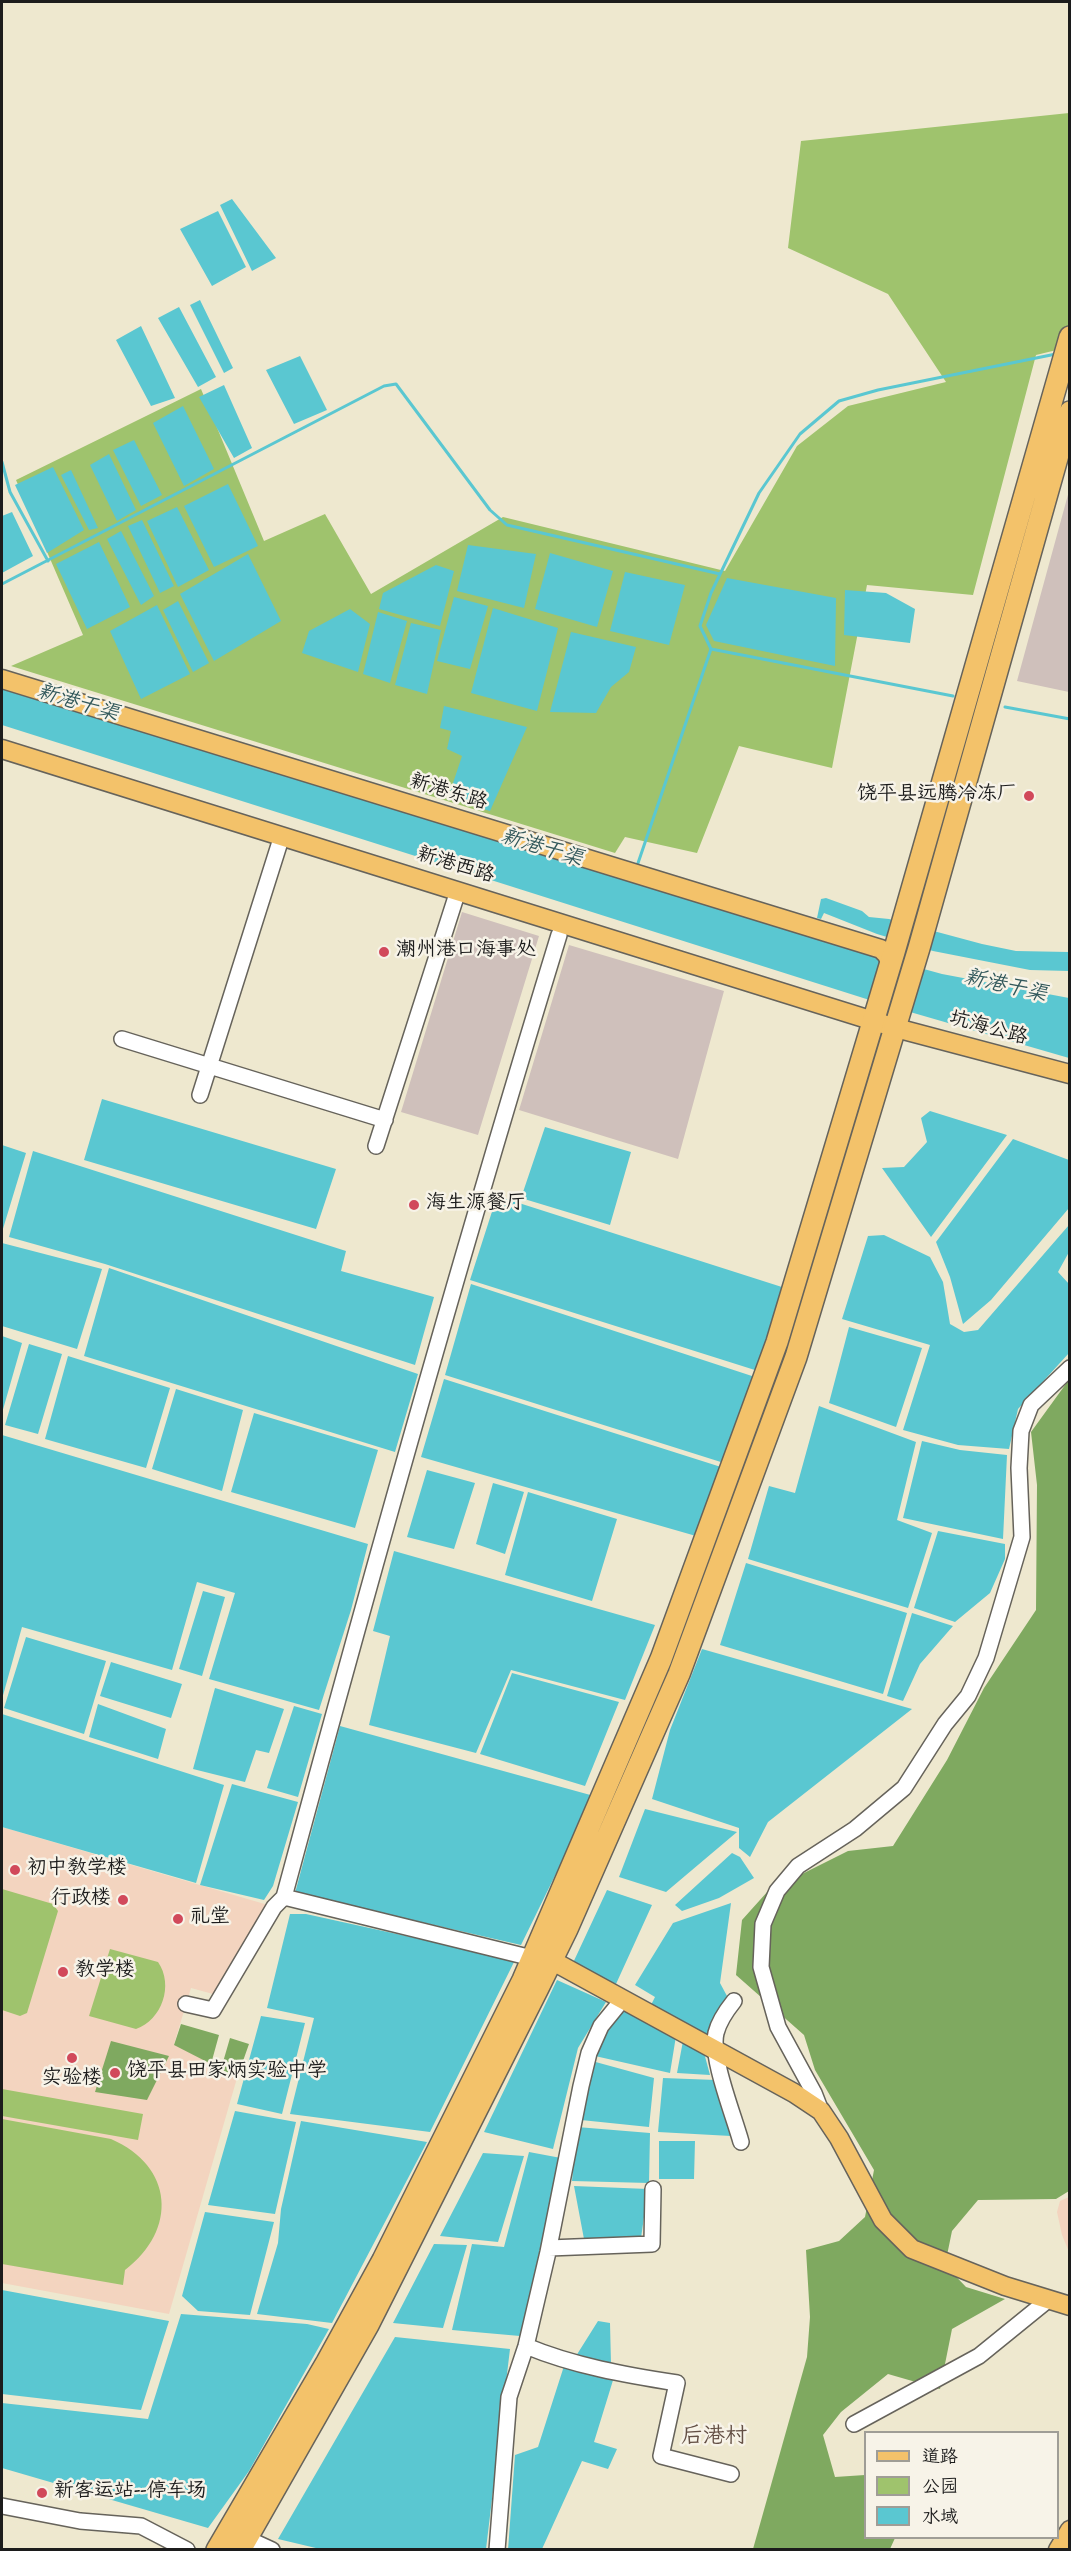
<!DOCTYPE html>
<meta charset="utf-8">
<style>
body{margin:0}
#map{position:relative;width:1071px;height:2551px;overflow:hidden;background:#eee8cf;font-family:"Gochi Hand","LXGW WenKai TC",sans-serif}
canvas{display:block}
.frame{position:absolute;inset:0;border:3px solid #1c1c1c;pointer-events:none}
.legend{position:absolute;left:864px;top:2431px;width:195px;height:108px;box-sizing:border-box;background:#f7f3e8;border:2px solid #9f9d96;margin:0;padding:8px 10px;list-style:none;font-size:18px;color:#1c1c1c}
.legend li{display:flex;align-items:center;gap:12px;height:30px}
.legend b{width:30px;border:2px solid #9f9d96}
</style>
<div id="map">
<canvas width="1071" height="2551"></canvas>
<div class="frame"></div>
<ul class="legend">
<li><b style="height:8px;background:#f3c26a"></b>道路</li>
<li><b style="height:16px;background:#9fc36d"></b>公园</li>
<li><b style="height:16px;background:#5ac7d1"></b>水域</li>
</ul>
</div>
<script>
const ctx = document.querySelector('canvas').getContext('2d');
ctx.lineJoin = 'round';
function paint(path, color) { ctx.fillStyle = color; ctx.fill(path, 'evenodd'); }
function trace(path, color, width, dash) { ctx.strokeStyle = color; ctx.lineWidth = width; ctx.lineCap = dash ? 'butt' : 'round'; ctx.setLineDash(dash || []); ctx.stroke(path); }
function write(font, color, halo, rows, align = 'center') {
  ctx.font = font + ' "Gochi Hand","LXGW WenKai TC",sans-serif'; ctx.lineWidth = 5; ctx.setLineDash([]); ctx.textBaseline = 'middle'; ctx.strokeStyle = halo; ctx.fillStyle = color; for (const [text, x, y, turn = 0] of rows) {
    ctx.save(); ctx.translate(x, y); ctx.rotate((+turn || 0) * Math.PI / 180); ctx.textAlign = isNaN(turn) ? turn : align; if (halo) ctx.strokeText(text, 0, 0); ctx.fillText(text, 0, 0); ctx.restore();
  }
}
paint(new Path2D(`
 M2,1827L268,1905L213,1994L191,1988L174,2044L237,2078L169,2314L2,2283Z
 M1069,2197V2252L1062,2235L1057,2212L1060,2201Z`), '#f3d4bf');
paint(new Path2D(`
 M1069,491L1070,692H1069L1017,681Z
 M462,912L539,936L478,1135L401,1112Z
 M569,945L724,991L678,1159L519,1110Z`), '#cfc0bb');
paint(new Path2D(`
 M1069,113V347L1036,355L973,595L867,585L832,768L739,746L697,853L625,837L615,853L11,666L83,635L16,480L201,389L264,541L325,514L371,594L503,517L725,571L797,446L848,406L946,382L888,294L788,248L801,141Z
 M2,1889L53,1904L58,1911L27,2013L20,2016L2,2010Z
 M110,1949L158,1962C174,1985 162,2020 136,2029L89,2016Z
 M2,2089L143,2114L138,2140L2,2116Z
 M2,2119L111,2139C174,2166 178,2230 125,2270L123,2285L2,2264Z`), '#9fc36d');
paint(new Path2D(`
 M1068,1381L1069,2191L1056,2199L978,2200L952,2231L945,2265L966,2287L1005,2299L952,2329L940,2389L888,2374L841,2412L823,2435L835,2477L865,2475L866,2538H895L890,2549H753L807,2357L810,2317L806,2250L839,2241L865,2217L874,2170L815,2070L804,2035L736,1975L742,1920L768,1891L848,1851L893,1846L947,1760L984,1688L1036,1610L1037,1485L1031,1432Z
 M181,2024L219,2035L211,2064L174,2045Z
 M230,2038L249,2044L237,2078L221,2069Z
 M111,2041L169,2056L147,2100L95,2092Z`), '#7fa960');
paint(new Path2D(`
 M232,199L276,258L252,271L220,205Z
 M218,211L246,267L212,286L180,229Z
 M200,300L233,368L224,373L190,305Z
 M179,307L216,377L198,387L158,318Z
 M141,326L175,398L151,406L116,340Z
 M300,356L327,410L294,424L266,370Z
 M224,385L252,448L234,458L199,397Z
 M183,406L214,469L184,486L153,423Z
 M134,440L162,495L141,506L113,450Z
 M109,454L136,510L117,521L90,465Z
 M53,467L84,530L47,553L15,485Z
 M71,470L98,528L89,530L61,475Z
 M228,484L258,546L214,567L184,506Z
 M177,507L209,570L178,587L147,521Z
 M12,512L33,556L2,573V516Z
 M142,520L174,586L160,593L128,526Z
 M121,531L154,596L141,605L107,539Z
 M99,542L130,607L87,629L56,564Z
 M468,545L536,554L524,608L457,591Z
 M550,553L613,571L597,627L535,609Z
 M248,554L281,621L214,661L180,594Z
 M436,565L454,571L440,626L379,609L383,593Z
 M625,572L685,585L669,645L610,631Z
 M727,578L836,598L835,666L714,641L706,625Z
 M845,590L886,593L915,609L910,643L844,635Z
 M454,597L488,606L470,669L437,661Z
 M178,601L209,663L193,672L163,610Z
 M157,605L190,674L141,699L110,631Z
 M493,608L558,628L537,711L471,693Z
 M350,609L370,624L358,672L302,653L309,631Z
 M378,612L407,621L390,683L363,674Z
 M411,623L441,630L427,694L395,685Z
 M571,632L636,647L629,672L611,687L596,713L550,712Z
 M2,689L829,943L942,974L1069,998V1058L879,1003L2,725Z
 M444,706L527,727L490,811L448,798L462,756L447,749L451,731L440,728Z
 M826,898L862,911L869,917L889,919L982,944L1016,951L1069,952V971L1030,970L933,951L877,934L824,913L821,919L817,918L821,899Z
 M102,1099L336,1169L316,1229L84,1160Z
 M930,1111L1007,1135L931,1237L882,1168L904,1167L927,1142L921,1118Z
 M545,1127L631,1152L610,1225L521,1198Z
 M1013,1139L1069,1160V1208L991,1300L963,1324L950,1277L936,1242Z
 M2,1145L26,1153L2,1232Z
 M33,1151L346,1251L341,1271L434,1297L415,1365L105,1264L9,1237Z
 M497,1196L785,1288L758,1371L470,1280Z
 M1069,1225V1252L1058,1272L1069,1284V1353L1018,1409L1009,1449L958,1445L903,1430L930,1345L842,1319L868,1236L884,1235L930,1257L943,1282L950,1324L964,1332L978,1330Z
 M2,1243L102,1269L77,1349L2,1326Z
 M109,1268L418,1374L395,1452L84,1356Z
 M471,1284L755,1377L724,1463L445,1375Z
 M849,1327L922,1348L896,1427L829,1403Z
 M2,1336L22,1343L2,1413Z
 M29,1344L62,1354L38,1434L5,1425Z
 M68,1356L170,1388L146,1468L45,1439Z
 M444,1379L721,1467L696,1536L421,1457Z
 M176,1389L243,1410L222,1491L152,1469Z
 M819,1406L916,1442L897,1520L932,1533L908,1608L748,1559L769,1486L795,1493Z
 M254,1413L378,1450L355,1528L231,1492Z
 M2,1435L368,1544L351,1610L319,1710L209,1679L235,1593L197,1582L172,1670L22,1627L2,1699Z
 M922,1441L960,1450L1007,1455L1003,1539L903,1518Z
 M427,1470L475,1483L454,1549L407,1537Z
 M493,1483L524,1492L505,1554L476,1544Z
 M528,1492L617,1519L592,1601L505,1575Z
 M938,1531L1005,1544V1559L990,1593L955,1622L914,1608Z
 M394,1551L655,1625L625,1700L511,1670L476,1753L369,1725L390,1636L373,1631Z
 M746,1563L907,1613L883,1694L720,1645Z
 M203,1591L225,1597L202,1676L179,1669Z
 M912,1613L953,1626L920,1664L903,1701L887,1696Z
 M26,1637L106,1661L84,1734L4,1708Z
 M702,1649L912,1709L768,1822L750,1857L739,1848V1828L652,1799L670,1730Z
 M111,1662L182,1684L171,1718L100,1696Z
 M512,1673L619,1702L585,1786L480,1754Z
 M215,1688L284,1709L269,1753L256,1750L245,1782L193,1769Z
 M98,1704L166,1729L158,1759L89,1737Z
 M294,1706L322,1714L298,1797L267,1788Z
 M2,1714L224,1785L196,1883L2,1827Z
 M340,1726L594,1796L521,1945L295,1893Z
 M232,1784L298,1802L273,1886L264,1900L200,1885Z
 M645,1809L737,1832L666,1892L619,1877Z
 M732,1853L740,1857L754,1878L719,1898L682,1911L675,1905Z
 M607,1890L652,1905L616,1984L572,1965Z
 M731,1903L720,1983L727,1996L710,2039L651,2005L655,1997L635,1985L673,1923Z
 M290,1914H306L515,1960L430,2132L290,2114L314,2018L267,2008Z
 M557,1980L606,2002L578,2048L553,2149L484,2132Z
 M625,2011L676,2036L670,2073L595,2056L607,2025Z
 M261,2016L305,2023L282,2114L237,2104Z
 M683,2041L703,2049L710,2075L677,2073Z
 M592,2061L654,2078L649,2127L581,2120Z
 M663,2078L716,2080L732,2119L731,2136L658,2132Z
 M235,2111L296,2122L275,2214L208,2205Z
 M301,2121L427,2142L332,2323L257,2314L278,2243L281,2209Z
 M577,2127L650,2133L649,2183L572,2181Z
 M659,2141H695L694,2179H659Z
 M529,2152L561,2158L520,2336L452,2330L472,2244L504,2247Z
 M483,2153L524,2156L498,2242L440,2236Z
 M574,2186L648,2189L641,2238L584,2239Z
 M205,2212L274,2222L250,2315L198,2311L182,2296Z
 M434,2244L467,2245L443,2328L393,2323Z
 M2,2290L169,2321L141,2410L2,2394Z
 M181,2314L307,2324L329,2329L249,2471L208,2528L2,2468V2403L148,2419Z
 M598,2321L610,2323L611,2364L576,2356Z
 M395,2337L510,2349L486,2549H320L278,2539Z
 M564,2366L614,2377L594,2442L617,2449L608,2469L582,2461L542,2549L508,2550L515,2455L538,2447Z`), '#5ac7d1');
trace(new Path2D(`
 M2,462L10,492L48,561
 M2,584L384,386L396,384L490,510L507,525L720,574
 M711,649L700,626L711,593L759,493L800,434L839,401L878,390L1056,354
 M1005,707L1070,719
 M637,866L711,649L953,696`), '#5ac7d1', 3);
const minor = new Path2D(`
 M122,1039L385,1120
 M200,1095L279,845
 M376,1146L455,900
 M284,1897C371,1575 461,1254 559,935
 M734,2001C726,2011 719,2021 716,2033C710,2057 734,2116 741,2142
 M186,2004L213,2010L274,1907L284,1897L532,1958
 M821,2111L814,2093L778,2027L761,1967L763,1924L777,1891L798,1866L855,1829L904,1788L945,1724L968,1696L986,1658L1022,1537L1019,1468L1021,1431L1031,1405L1070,1368
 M549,2248L652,2244L653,2189
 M526,2346C574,2366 626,2375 677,2383L661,2456L731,2474
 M854,2424L979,2356L1048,2300
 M2,2506L80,2521L141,2526L187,2550
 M248,2539L272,2550
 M497,2550L509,2397L526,2346L548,2252L581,2086L589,2053L601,2026L623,1999`);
const major = new Path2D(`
 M2,679L881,949L887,955L891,964
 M2,749L896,1028L1070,1074
 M551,1960L794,2093L821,2111L839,2138L883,2220L912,2249L1005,2286L1070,2306
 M1058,2550L1070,2530`);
const highway = new Path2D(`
 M217,2550L327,2362L383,2260L523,1980L661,1659L777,1342L894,952L1070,337
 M240,2550L368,2325L538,1988L567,1929L679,1674L796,1357L919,948L1070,412`);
trace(minor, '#66635b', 18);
trace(major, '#66635b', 21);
trace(highway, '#66635b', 24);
trace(minor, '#fff', 15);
trace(major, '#f3c26a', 18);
trace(highway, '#f3c26a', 21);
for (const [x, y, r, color] of [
 [1029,796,6,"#d1495b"],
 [384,952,6,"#d1495b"],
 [414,1205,6,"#d1495b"],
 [15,1870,6,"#d1495b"],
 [123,1900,6,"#d1495b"],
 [178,1919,6,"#d1495b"],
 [63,1972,6,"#d1495b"],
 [72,2058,6,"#d1495b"],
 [115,2073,6,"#d1495b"],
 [42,2493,6,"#d1495b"]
]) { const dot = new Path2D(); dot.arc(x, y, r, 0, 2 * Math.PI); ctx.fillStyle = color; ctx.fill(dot); trace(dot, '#f7f3e8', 2); }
write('20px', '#1c1c1c', '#f7f3e8', [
 ["新港东路",448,794,17],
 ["新港西路",455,867,17],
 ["坑海公路",988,1030,15]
]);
write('20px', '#1c1c1c', '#f7f3e8', [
 ["饶平县远腾冷冻厂",1017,796,"right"],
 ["潮州港口海事处",396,952],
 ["海生源餐厅",426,1205],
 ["初中教学楼",27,1870],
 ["行政楼",111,1900,"right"],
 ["礼堂",190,1919],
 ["教学楼",75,1972],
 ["饶平县田家炳实验中学",127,2073],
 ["实验楼",72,2080,"center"],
 ["新客运站--停车场",54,2493]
], 'left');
write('italic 21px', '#32585b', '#f7f3e8', [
 ["新港干渠",77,705,17],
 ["新港干渠",541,850,17],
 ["新港干渠",1005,988,13]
]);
write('22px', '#634f44', '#f7f3e8', [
 ["后港村",714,2439]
]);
</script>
